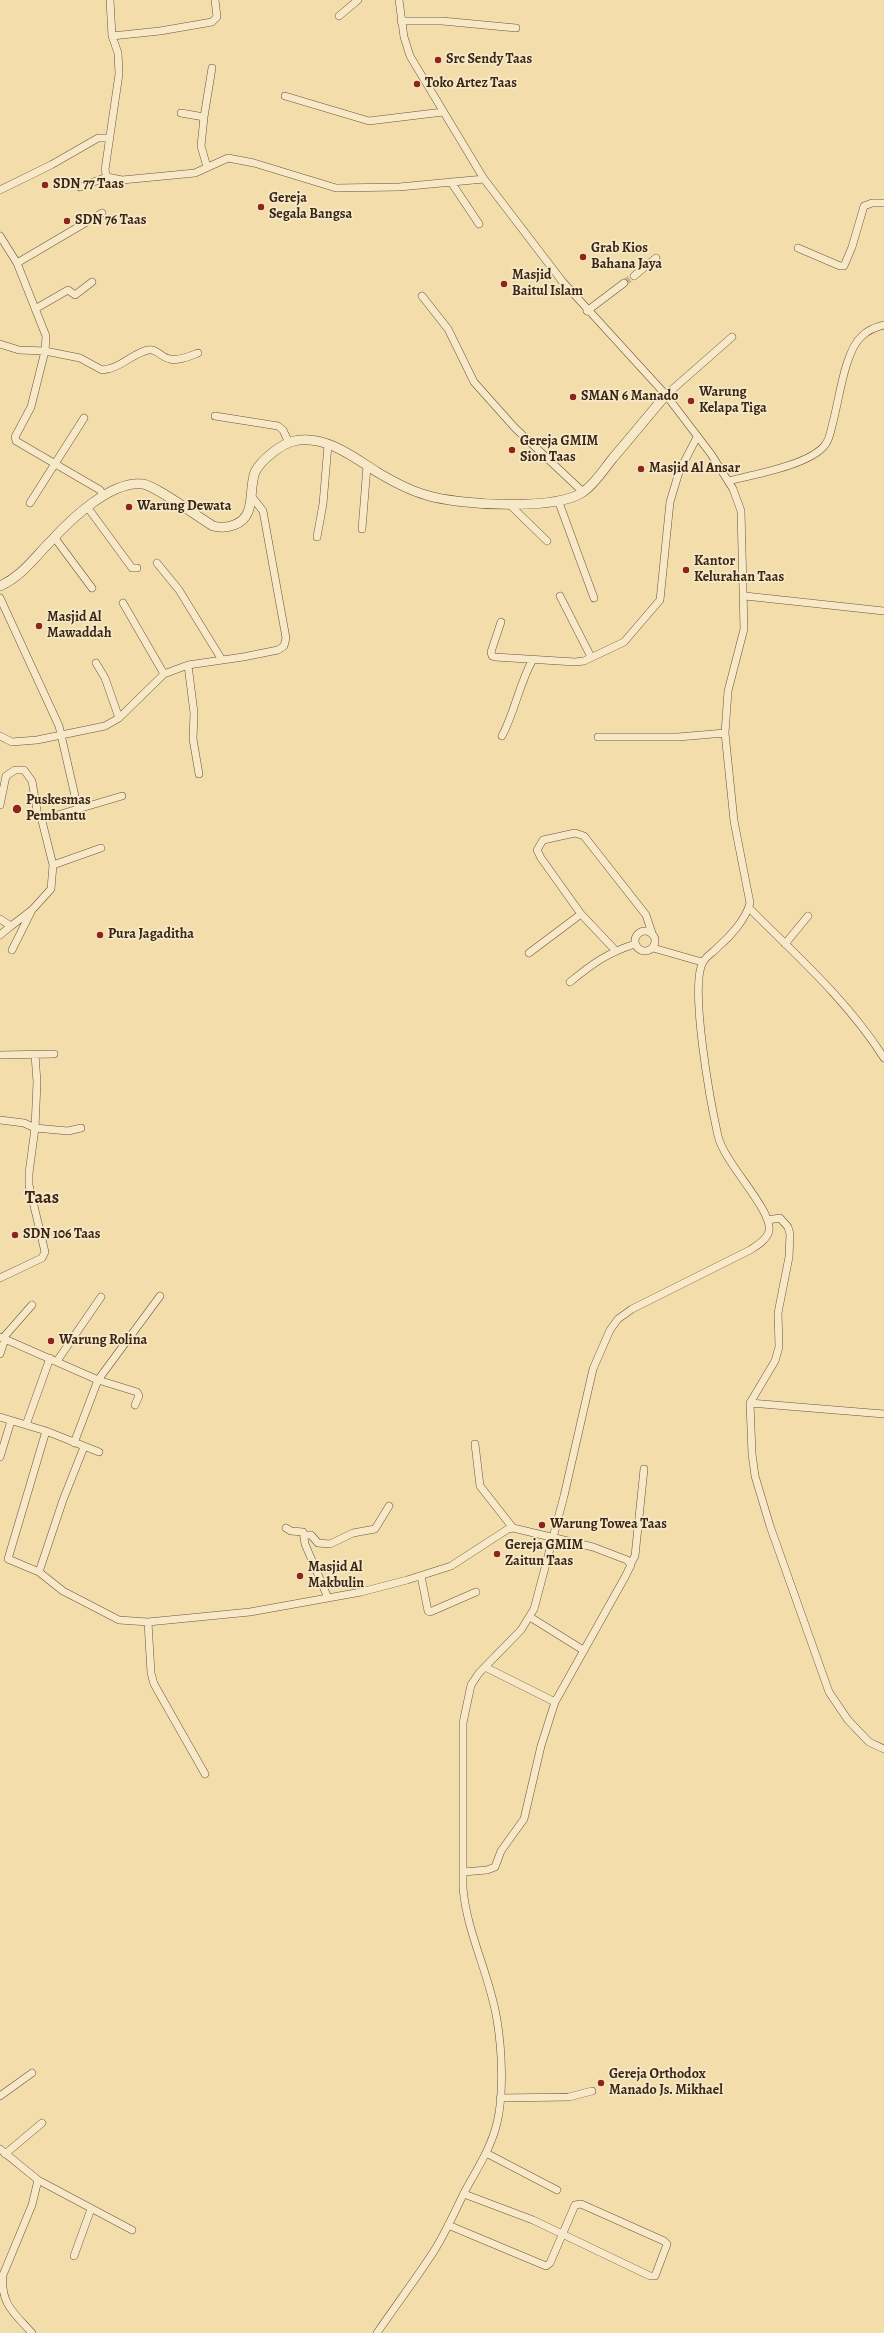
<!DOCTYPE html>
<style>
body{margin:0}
canvas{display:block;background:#f2ddab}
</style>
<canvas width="884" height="2333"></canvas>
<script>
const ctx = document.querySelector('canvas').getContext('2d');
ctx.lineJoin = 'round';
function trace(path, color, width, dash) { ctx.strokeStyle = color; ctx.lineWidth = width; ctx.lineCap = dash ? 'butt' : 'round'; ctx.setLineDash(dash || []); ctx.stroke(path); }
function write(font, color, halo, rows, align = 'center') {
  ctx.font = font + ' Alegreya,serif'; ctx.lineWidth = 3.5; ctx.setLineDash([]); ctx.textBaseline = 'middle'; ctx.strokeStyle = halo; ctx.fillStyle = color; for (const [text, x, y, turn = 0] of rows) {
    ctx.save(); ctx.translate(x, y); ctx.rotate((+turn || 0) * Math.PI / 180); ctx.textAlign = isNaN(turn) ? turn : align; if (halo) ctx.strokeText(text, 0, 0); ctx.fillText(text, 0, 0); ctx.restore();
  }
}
trace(new Path2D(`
 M624,283L634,276`), '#cdb88d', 7, [7, 3.5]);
const minor = new Path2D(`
 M110,0L112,36L118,53L119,74L105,170L107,177L122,180L195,173L228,158L254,163L336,188L399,187L484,179
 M339,16L358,0
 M401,21H442L516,28
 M112,36L160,31L212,22L217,17L215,0
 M285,96L369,121L443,112
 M181,113L204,117L201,146L207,167
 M204,117L212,68
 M451,182L479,224
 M80,187L107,177
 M0,190L51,165L98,138H110
 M0,236L17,263L46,336L45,351L31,407L15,437L16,441L100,490L103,495
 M798,248L840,266H844L852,247L864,206L872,203H884
 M17,263L102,213
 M634,276L656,258
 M422,296L448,329L474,382L515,428L583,492
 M35,309L68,290L75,295L92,282
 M587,311L624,283
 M0,344L19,350L45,351L80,358L102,370C120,369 131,354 148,350C156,348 162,358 170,359C179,361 190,356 198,353
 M666,395L732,337
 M215,416L278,426L283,430L289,443
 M728,481C752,475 810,465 825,445C830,439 831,429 833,422C839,400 845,350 862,336C868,330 876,327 884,325
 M558,500L594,598
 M30,503L84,418
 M509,504L547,541
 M88,508L132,568H137
 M362,529L367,466
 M54,537L92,588
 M317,537L323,504L328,445
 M157,563L179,590L222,660
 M560,596L591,657
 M745,596L884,611
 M0,598L59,726L78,809L54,816H38L32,781L24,770H15L6,776L0,805
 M123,603L164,674
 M501,622L491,652L492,656L495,657L575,662L584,661L624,642L660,600L670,502L679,472L697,437
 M96,663L105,678L119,718
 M188,665L194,713L193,739L199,774
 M0,736L12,742L37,740L105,726L119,718L164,674L188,665L243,657L278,650L284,646L286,638L263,511L252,497
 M502,736C515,711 519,685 532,661
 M598,737H678L725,733
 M78,809L122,796
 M41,817L53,865
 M749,908C796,955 848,1001 884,1058
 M0,919L11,926L32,910L51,889L53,865L101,848
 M635 941a10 10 0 1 1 20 0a10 10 0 1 1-20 0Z
 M0,935L11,926
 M785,944L808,916
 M653,948L702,962
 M12,950L31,912
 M615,950L581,914L541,858L537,850L543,840L575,833L584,836L646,915L652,933
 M529,953L581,914
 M570,982C592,964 607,953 635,944
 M0,1055L54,1054
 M35,1055L37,1082L35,1128L68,1131L81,1128
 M0,1120L24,1123L35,1128L29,1173V1185L45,1252L42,1258L0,1278
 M768,1220L780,1218L788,1227L790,1234L789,1257L778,1313L779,1347L775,1361L750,1403L752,1454L755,1476L770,1526L829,1692L848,1720L869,1742L884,1749
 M0,1337L98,1380L74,1443
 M3,1338L32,1305
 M0,1354L5,1339
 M57,1361L101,1297
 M750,1403L884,1414
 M135,1405L139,1396L137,1392L98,1380L160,1296
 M0,1417L46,1431L8,1559L39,1572L63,1591L119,1620L148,1622L250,1612L361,1592L407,1580L451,1566L508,1529L513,1528L593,1547L627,1560L631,1565L625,1577L555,1702
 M26,1425L50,1358
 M46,1431L99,1452
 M475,1444L480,1486L513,1528
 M0,1457L11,1421
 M286,1528L291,1531L303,1532L305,1544L328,1598
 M304,1535H311L318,1543L330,1544L353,1533L375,1529L389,1506
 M631,1563L635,1556L644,1469
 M39,1572L63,1500L84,1447
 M421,1576L428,1611L430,1612L476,1592
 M530,1617L583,1650
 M148,1622L151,1673L154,1684L205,1774
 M463,1872L487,1870L495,1867L501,1851L524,1819L541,1746L555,1702L485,1667
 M0,2096L32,2073
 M500,2098L569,2097L592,2091
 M0,2149L38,2180L32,2205L3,2275C0,2304 15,2314 32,2333
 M486,2153L557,2190
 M5,2154L42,2123
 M38,2180L132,2230
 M448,2225L546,2266L550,2263L575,2205L581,2204L664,2241L667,2244L666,2247L655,2276H650L533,2220L464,2194
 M74,2256L91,2209
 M377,2333C396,2305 416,2279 434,2251C446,2232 455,2211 465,2191C477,2169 491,2148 497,2123C504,2094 502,2050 497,2020C490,1975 467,1934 463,1888V1723L471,1685L479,1673L521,1630L534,1609L564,1496L593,1369L610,1330L618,1319L632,1309L750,1250C756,1246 767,1240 769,1231C773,1210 724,1163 718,1136C711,1105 689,986 703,962C706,956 714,952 718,947C730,937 746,919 750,903L734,821L725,733L728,691L744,629L741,511L733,489L711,454L666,395L562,281L484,179L410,56L404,37L399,0`);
const tertiary = new Path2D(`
 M0,586C21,577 34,558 50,542C70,520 111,480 143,484C156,486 198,517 213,526C221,528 226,528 234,525C257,517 248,490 255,472C261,460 281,444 294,441C324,434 354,457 377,472C392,481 408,490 426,495C457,505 556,511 583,492C595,484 604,469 613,458C631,437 648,416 666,395`);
trace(minor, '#69543c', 8);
trace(tertiary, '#69543c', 10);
trace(minor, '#f7e9c8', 7);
trace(tertiary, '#f7e9c8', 9);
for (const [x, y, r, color] of [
 [438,60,4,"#8f2418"],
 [417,84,4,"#8f2418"],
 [45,185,4,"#8f2418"],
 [261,207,4,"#8f2418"],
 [67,221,4,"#8f2418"],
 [583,257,4,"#8f2418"],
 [504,284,4,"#8f2418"],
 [573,397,4,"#8f2418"],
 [691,401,4,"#8f2418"],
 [512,450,4,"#8f2418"],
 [641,469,4,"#8f2418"],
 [129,507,4,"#8f2418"],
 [686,570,4,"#8f2418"],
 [39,626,4,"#8f2418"],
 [17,809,5,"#8f2418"],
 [100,935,4,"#8f2418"],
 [15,1235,4,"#8f2418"],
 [51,1341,4,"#8f2418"],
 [542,1525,4,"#8f2418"],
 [497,1554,4,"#8f2418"],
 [300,1576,4,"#8f2418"],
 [601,2083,4,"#8f2418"]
]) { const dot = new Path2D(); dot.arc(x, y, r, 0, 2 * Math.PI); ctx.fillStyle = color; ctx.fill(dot); trace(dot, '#f7e9c8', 1.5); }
write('bold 14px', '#3b2617', '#f7e9c8', [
 ["Src Sendy Taas",446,60],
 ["Toko Artez Taas",425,84],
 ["SDN 77 Taas",53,185],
 ["Gereja",269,199],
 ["Segala Bangsa",269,215],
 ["SDN 76 Taas",75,221],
 ["Grab Kios",591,249],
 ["Bahana Jaya",591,265],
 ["Masjid",512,276],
 ["Baitul Islam",512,292],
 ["Warung",699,393],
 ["Kelapa Tiga",699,409],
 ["SMAN 6 Manado",581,397],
 ["Gereja GMIM",520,442],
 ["Sion Taas",520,458],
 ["Masjid Al Ansar",649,469],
 ["Warung Dewata",137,507],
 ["Kantor",694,562],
 ["Kelurahan Taas",694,578],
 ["Masjid Al",47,618],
 ["Mawaddah",47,634],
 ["Puskesmas",26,801],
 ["Pembantu",26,817],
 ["Pura Jagaditha",108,935],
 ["SDN 106 Taas",23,1235],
 ["Warung Rolina",59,1341],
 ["Warung Towea Taas",550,1525],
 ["Gereja GMIM",505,1546],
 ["Zaitun Taas",505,1562],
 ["Masjid Al",308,1568],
 ["Makbulin",308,1584],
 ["Gereja Orthodox",609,2075],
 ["Manado Js. Mikhael",609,2091]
], 'left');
write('bold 18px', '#3b2617', '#f7e9c8', [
 ["Taas",42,1199]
]);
</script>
